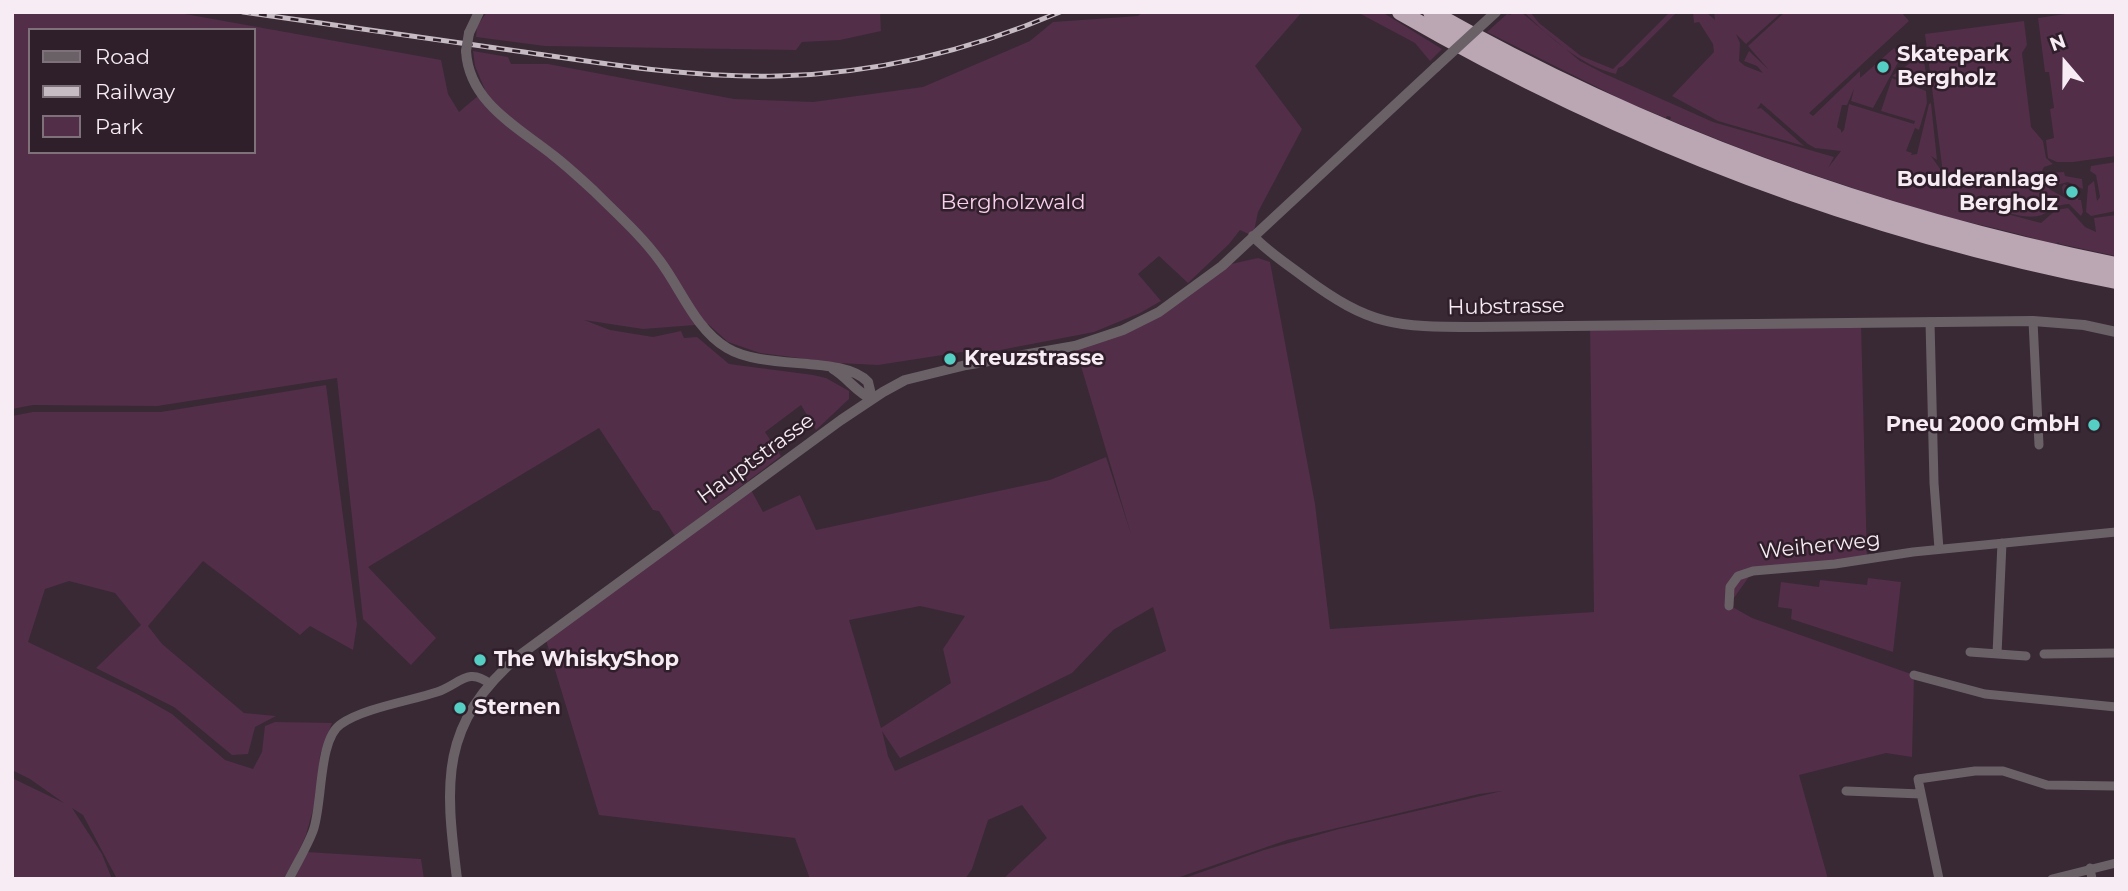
<!DOCTYPE html>
<style>
body{margin:0}
#map{position:relative;width:2128px;height:891px;overflow:hidden;background:#392934;font-family:Montserrat,sans-serif}
canvas{display:block}
.frame{position:absolute;inset:0;border:14px solid #f7ecf3;pointer-events:none}
.legend{position:absolute;left:28px;top:28px;width:228px;height:126px;box-sizing:border-box;background:#2f1f2a;border:2px solid #7f717a;margin:0;padding:9px 12px;list-style:none;font-size:21px;color:#f7ecf3}
.legend li{display:flex;align-items:center;gap:14px;height:35px}
.legend b{width:35px;border:2px solid #7f717a}
.north{position:absolute;left:2030px;top:28px;width:70px;height:70px;-webkit-text-stroke:5px #2f1f2a;paint-order:stroke;rotate:340deg;font-size:19px;font-weight:700;line-height:28px;text-align:center;color:#f7ecf3}
.north::after{content:'';display:block;margin:auto;width:24px;height:32px;background:#f7ecf3;clip-path:polygon(50% 0,100% 100%,50% 72%,0 100%)}
</style>
<div id="map">
<canvas width="2128" height="891"></canvas>
<div class="frame"></div>
<ul class="legend">
<li><b style="height:9px;background:#6a6167"></b>Road</li>
<li><b style="height:9px;background:#c7bbc3"></b>Railway</li>
<li><b style="height:19px;background:#522e48"></b>Park</li>
</ul>
<div class="north">N</div>
</div>
<script>
const ctx = document.querySelector('canvas').getContext('2d');
ctx.lineJoin = 'round';
function paint(path, color) { ctx.fillStyle = color; ctx.fill(path, 'evenodd'); }
function trace(path, color, width, dash) { ctx.strokeStyle = color; ctx.lineWidth = width; ctx.lineCap = dash ? 'butt' : 'round'; ctx.setLineDash(dash || []); ctx.stroke(path); }
function write(font, color, halo, rows, align = 'center') {
  ctx.font = font + ' Montserrat,sans-serif'; ctx.lineWidth = 5; ctx.setLineDash([]); ctx.textBaseline = 'middle'; ctx.strokeStyle = halo; ctx.fillStyle = color; for (const [text, x, y, turn = 0] of rows) {
    ctx.save(); ctx.translate(x, y); ctx.rotate((+turn || 0) * Math.PI / 180); ctx.textAlign = isNaN(turn) ? turn : align; if (halo) ctx.strokeText(text, 0, 0); ctx.fillText(text, 0, 0); ctx.restore();
  }
}
paint(new Path2D(`
 M12,12H174L441,60L448,94L459,112L485,90L475,66L473,51L508,57L511,64H548L734,99L813,102L923,87L1030,41L1053,22L1138,16L1143,12H1302L1255,66L1302,129L1258,212L1253,236L1240,230L1229,244L1188,283L1159,256L1138,274L1161,301L1140,313L1094,332L995,351L962,352L878,365L838,363L760,353L728,342L708,324L643,329L584,320L610,330L653,337L681,331L684,338L697,337L729,364L813,375L826,378L849,391V399L816,430L801,405L765,432L781,456L675,536L659,511L653,510L599,428L368,567L436,638L411,665L363,619L337,378L157,406L33,405L12,409ZM30,30H254V152H30Z
 M487,12H880L881,31L840,40L802,42L796,50L545,46L476,37L477,26Z
 M1357,12H1382L1442,49L1430,61L1415,43Z
 M1510,12H1521L1580,61L1603,73L1713,122L1834,157L1828,168L1841,151L1815,148L1808,144L1761,103L1757,109L1761,108L1804,146L1718,121L1672,96L1714,52L1713,44L1699,22L1694,23L1693,12H1706L1715,20L1714,12H1782L1746,44L1736,34L1740,43L1739,61L1745,66L1763,73L1757,66L1744,61L1749,51L1769,70L1748,46L1785,12H1901L1909,21L1809,113L1813,116L1860,71V78L1894,48L1902,55L1873,108L1851,101L1854,89L1847,105H1842L1837,127L1841,130V133L1844,130L1849,104L1914,124L1915,121L1881,111L1892,78L1926,91L1927,103L1919,130L1915,128L1906,151L1912,153L1911,155L1917,154L1929,104L1931,103L1937,160L1931,156L1943,173L1925,34L2024,21L2027,45L2022,53L2031,127L2043,141L2046,158L2053,164L2044,167L2042,171L1949,185L1956,188C1993,183 2027,174 2064,172L2065,176L2082,179L2083,189L2068,182L2056,185L2051,183L2049,189L2069,200L2074,199L2063,193L2062,187L2064,184L2080,192L2078,200H2081L2083,212L2081,216L2069,204C2051,205 2051,213 2038,216C2021,220 1994,207 1977,206L2041,223L2056,210L2068,208L2085,227L2096,232L2094,218L2116,215V256L2060,244L2058,242L2057,244L2043,241C2003,229 1963,222 1923,210C1837,184 1753,155 1670,120L1671,117L1667,116L1666,118L1629,103L1487,32L1507,14L1511,15Z
 M1524,12H1530L1539,23L1581,56L1613,69L1670,12H1677L1623,66L1618,68L1616,74C1581,66 1549,37 1524,12Z
 M2079,12H2116V156L2073,162H2057L2048,158L2046,140L2054,138L2050,109L2054,108L2049,72H2045L2038,18Z
 M1923,54L1928,87L1892,76Z
 M2116,162V211L2091,216L2086,212L2088,186L2094,181L2097,201L2100,197L2096,175L2090,171L2091,166Z
 M1258,258L1270,262L1315,504L1330,629L1594,612L1590,325L1861,323L1867,560L1753,571L1729,605L1752,618L1914,675L1912,757L1886,753L1799,775L1828,879H1182L1264,850L1339,829L1502,791L1479,794L1287,840L1174,879H1003L1047,838L1022,805L988,820L972,869L965,879H810L795,838L599,815L546,640L750,488L763,512L800,495L816,530L1050,480L1106,457L1131,534L1075,346L1123,330L1222,266ZM920,606L965,616L943,649L951,683L881,728L849,620ZM1153,607L1166,651L895,771L888,756L882,731L900,758L1072,673L1113,630Z
 M326,385L357,624L353,650L310,626L300,635L203,561L148,626L162,644L244,713L276,716L255,727L248,754L232,755L174,707L96,668L141,625L115,593L69,581L45,589L28,642L137,694L172,714L225,760L253,769L262,752L265,726L275,722L332,723L320,755L317,795L306,835L286,879H117L83,815L72,808L102,854L112,879H12V778L64,803L30,779L12,770V416L33,412H161Z
 M1868,578L1901,582L1893,652L1791,619L1792,609L1778,607L1781,582L1819,587L1820,580L1867,585Z
 M306,852L421,859L424,879H294Z`), '#522e48');
trace(new Path2D(`
 M2033,321L2039,445
 M1930,322L1934,483L1939,549
 M1729,606L1730,587L1738,576L1753,571L1835,564L1913,552L2116,532
 M1970,652L2026,656
 M1997,654L2002,543
 M2044,654L2116,653
 M1914,675L1985,694L2116,707
 M1846,791L1921,794
 M2090,868L2092,879
 M289,879C297,863 307,847 313,831C323,804 318,739 341,724C364,708 410,701 437,692C459,685 468,666 490,684
 M1939,879L1918,779L1975,771H2003L2047,785L2116,786
 M2052,879L2116,863`), '#6a6167', 9);
trace(new Path2D(`
 M469,33L479,12
 M466,51C469,103 518,127 554,156C568,167 581,179 594,191C617,214 641,235 660,261C681,289 696,330 727,348C765,371 844,355 868,382L872,399
 M1253,236C1268,252 1287,264 1304,277C1370,326 1395,327 1476,327L2033,321L2084,325L2116,332
 M833,369C847,377 857,393 872,399
 M457,879C445,782 439,724 520,655L841,420L883,392L905,380L966,365L1075,346L1123,330L1159,312L1222,266L1436,67`), '#6a6167', 10);
trace(new Path2D(`
 M1400,12C1623,141 1864,232 2116,281
 M1431,12C1645,133 1875,217 2116,265`), '#bba6b4', 16);
const rail = new Path2D(`
 M243,12C339,26 435,40 531,53C613,65 695,78 778,76C875,74 971,50 1060,12`);
trace(rail, '#c7bbc3', 5);
trace(rail, '#2f1f2a', 2.5, [8]);
trace(new Path2D(`
 M466,51L469,33
 M1436,67L1496,12`), '#6a6167', 10);
for (const [x, y, r, color] of [
 [1883,67,7,"#55cec4"],
 [2072,192,7,"#55cec4"],
 [950,359,7,"#55cec4"],
 [2094,425,7,"#55cec4"],
 [480,660,7,"#55cec4"],
 [460,708,7,"#55cec4"]
]) { const dot = new Path2D(); dot.arc(x, y, r, 0, 2 * Math.PI); ctx.fillStyle = color; ctx.fill(dot); trace(dot, '#2f1f2a', 2.5); }
write('bold 21px', '#f7ecf3', '#2f1f2a', [
 ["Skatepark",1897,55],
 ["Bergholz",1897,79],
 ["Boulderanlage",2058,180,"right"],
 ["Bergholz",2058,204,"right"],
 ["Kreuzstrasse",964,359],
 ["Pneu 2000 GmbH",2080,425,"right"],
 ["The WhiskyShop",494,660],
 ["Sternen",474,708]
], 'left');
write('21px', '#f9cfeb', '#2f1f2a', [
 ["Bergholzwald",1013,203]
]);
write('21px', '#f7ecf3', '#2f1f2a', [
 ["Hubstrasse",1506,307,-1],
 ["Hauptstrasse",756,459,-36],
 ["Weiherweg",1820,546,-6]
]);
</script>
